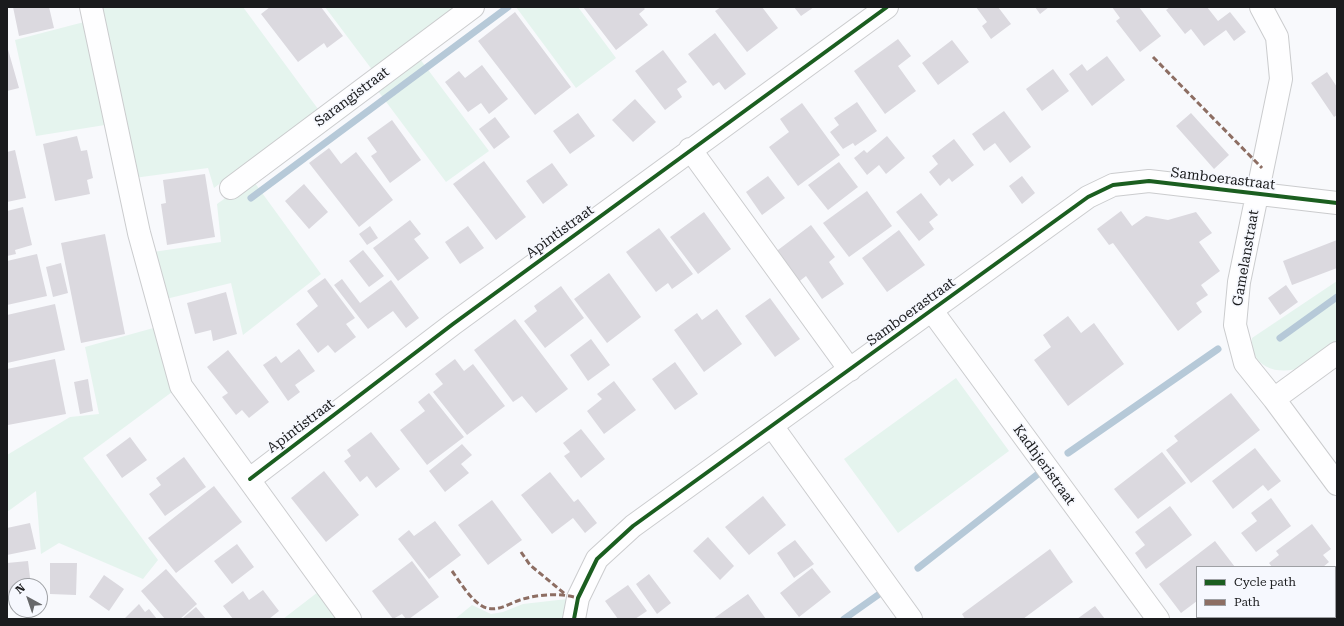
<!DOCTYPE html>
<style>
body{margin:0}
#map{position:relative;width:1344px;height:626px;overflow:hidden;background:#f8f9fc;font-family:"Roboto Serif",serif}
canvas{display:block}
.frame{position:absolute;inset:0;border:8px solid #1a1b1d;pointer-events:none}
.legend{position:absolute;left:1196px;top:566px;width:140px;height:52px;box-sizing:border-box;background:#f6f8fe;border:1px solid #9ea0a4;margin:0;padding:5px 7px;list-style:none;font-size:12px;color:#1a1b1d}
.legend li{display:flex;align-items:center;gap:8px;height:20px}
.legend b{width:20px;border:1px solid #9ea0a4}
.north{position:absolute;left:8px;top:578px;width:40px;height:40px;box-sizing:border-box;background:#f6f8fe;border:1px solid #9ea0a4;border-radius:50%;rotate:320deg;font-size:11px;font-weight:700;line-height:16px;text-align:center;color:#1a1b1d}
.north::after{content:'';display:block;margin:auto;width:14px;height:18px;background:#68696b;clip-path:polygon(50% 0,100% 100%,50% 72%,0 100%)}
</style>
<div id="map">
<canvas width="1344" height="626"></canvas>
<div class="frame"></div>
<ul class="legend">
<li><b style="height:5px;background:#1b5e20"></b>Cycle path</li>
<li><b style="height:5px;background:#8d6e63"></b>Path</li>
</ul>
<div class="north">N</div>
</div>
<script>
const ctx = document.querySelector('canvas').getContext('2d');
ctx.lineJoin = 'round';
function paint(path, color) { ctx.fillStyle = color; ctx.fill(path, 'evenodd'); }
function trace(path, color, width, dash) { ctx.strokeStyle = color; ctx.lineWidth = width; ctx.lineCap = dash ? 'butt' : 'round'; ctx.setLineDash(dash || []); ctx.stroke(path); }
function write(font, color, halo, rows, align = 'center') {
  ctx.font = font + ' "Roboto Serif",serif'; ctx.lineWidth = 3.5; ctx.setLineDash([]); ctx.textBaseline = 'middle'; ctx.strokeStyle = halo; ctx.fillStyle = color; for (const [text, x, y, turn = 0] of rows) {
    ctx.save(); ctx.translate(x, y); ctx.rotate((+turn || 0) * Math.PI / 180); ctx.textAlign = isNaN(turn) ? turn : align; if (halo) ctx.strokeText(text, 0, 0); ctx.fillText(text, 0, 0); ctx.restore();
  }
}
paint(new Path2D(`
 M97,7H243L318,109L214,188L208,168L134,178Z
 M325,7H453L455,9L373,71Z
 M516,7H578L616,58L576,88Z
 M88,21L101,107L105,125L36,136L15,40Z
 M417,55L489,151L446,182L375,87Z
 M252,179L321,274L243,335L231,283L166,299L153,252L221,242L217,204Z
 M1337,281V344C1327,351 1317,361 1306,366C1289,373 1264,374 1254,354C1252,350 1252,343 1252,338Z
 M157,327L172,392L83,458L158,560L143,579L59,543L41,554L36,491L7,512V455L70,417L99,414L85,347Z
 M956,378L1009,451L898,533L844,459Z
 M318,592L338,619H283Z
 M567,599L565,619H455L472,605L491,614L503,612L523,604Z`), '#e5f4ee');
trace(new Path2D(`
 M251,198L508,7
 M1280,338L1337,297
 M1068,453L1218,349
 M918,568L1038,474
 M844,619L878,595`), '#b6c9d8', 7);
paint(new Path2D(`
 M13,7H49L54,28L19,36Z
 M270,7H321L343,36L327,48L324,43L298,62L261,14Z
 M583,7H643L645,9L639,14L648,25L616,50Z
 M721,7H762L778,28L747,52L715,11Z
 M794,7H814L801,16Z
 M976,7H998L1011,24L991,39L982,26L987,22Z
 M1035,7H1049L1040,14Z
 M1112,7H1139L1161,36L1140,52L1116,21L1120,18Z
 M1170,7H1207L1218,21L1230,12L1246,32L1234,41L1226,30L1204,46L1191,29L1185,34L1166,10Z
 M515,12L571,87L535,115L478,41Z
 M715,33L746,74L725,90L719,82L713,86L688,54Z
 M898,39L911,56L898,66L916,91L885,114L854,71Z
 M952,40L969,62L938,85L922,63Z
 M7,46L19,88L7,91Z
 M663,50L687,82L677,89L682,97L665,110L635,71Z
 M1107,56L1125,80L1092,106L1069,74L1082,64L1087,71Z
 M482,65L508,99L489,114L481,103L468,112L445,82L459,71L465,78Z
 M1053,69L1069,91L1042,111L1026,89Z
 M1327,72L1337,87V115L1334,117L1311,83Z
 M635,99L656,122L633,142L612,120Z
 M857,102L877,131L855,146L853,143L843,149L830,132L839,125L834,118Z
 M802,103L840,155L798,186L769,147L789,132L780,119Z
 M1004,111L1031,147L1010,163L995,143L984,151L972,134Z
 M578,113L595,136L570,154L553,131Z
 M1191,113L1229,155L1214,169L1176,126Z
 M495,117L510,137L494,149L479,129Z
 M392,120L421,160L390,183L371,156L377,152L367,138Z
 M77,136L81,151L87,150L93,178L87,180L90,194L55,201L43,144Z
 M887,136L905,158L886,174L879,165L867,175L854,158L864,150L867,153Z
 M954,139L974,165L952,182L949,178L940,186L929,172L938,164L932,156Z
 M329,148L341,164L356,152L393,200L359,227L309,163Z
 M15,150L26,198L7,202V152Z
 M484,161L526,217L496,240L453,184Z
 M839,162L858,187L828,210L808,185Z
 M552,163L568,185L543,204L526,181Z
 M205,174L215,237L167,245L161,204L166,203L163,180Z
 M768,176L785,198L762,215L746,192Z
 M1022,176L1035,193L1022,204L1009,186Z
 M304,184L328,212L309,229L285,201Z
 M867,191L892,226L849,257L823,223Z
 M921,193L938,215L929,222L934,229L919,241L896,212Z
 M23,207L32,245L15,250L16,254L7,256V211Z
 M1121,211L1132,226L1146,216L1168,220L1196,212L1212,233L1199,242L1220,271L1201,285L1208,295L1196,303L1202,312L1178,331L1113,243L1109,245L1097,229Z
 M704,212L731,249L698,274L670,237Z
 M410,220L421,234L414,239L429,258L398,281L373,248Z
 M811,225L835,257L829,262L844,284L822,299L806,276L796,284L774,253Z
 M370,226L378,238L367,245L359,234Z
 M468,226L484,248L460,264L445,242Z
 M659,228L693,274L672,289L668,283L656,292L626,252Z
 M899,230L925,265L887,292L862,258Z
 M105,234L125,334L81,343L61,243Z
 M1337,240V268L1292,285L1283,261Z
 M363,250L384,276L369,287L349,261Z
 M37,254L47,296L7,305V261Z
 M61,263L68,293L53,297L46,267Z
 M609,273L641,317L607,343L574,299Z
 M325,278L355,318L346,324L356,337L335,353L328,345L318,353L296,324L318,306L307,291Z
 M342,279L360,303L391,280L419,318L406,328L393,311L368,329L334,285Z
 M1286,285L1298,302L1280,315L1268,298Z
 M561,286L584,318L545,348L524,321L537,311L534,306Z
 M226,292L237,334L213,341L211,330L195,334L187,303Z
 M770,298L800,339L775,357L745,316Z
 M55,304L65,350L7,363V315Z
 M717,309L742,344L704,372L674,330L697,313L702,320Z
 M1068,316L1081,333L1094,323L1124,364L1068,406L1034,360L1051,347L1043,335Z
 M515,319L568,389L536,413L522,396L513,402L474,350Z
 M591,339L610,365L588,381L570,355Z
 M299,349L315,371L295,385L300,392L288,401L263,365L276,356L281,363Z
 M228,350L269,402L249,418L242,410L236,415L222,397L228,393L207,367Z
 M55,359L66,414L8,425L7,369Z
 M455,359L464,371L473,364L505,406L467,435L433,392L443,384L435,374Z
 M675,362L698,394L675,410L652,379Z
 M88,379L93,411L80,414L74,382Z
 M614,381L636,410L604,434L587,411L602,399L597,394Z
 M429,393L464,437L427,465L400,430L425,411L418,402Z
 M1231,393L1260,430L1191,483L1166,450L1178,441L1174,436Z
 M581,429L605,459L581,478L564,456L570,452L563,443Z
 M371,432L400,469L376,488L367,476L360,482L344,461L351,456L347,450Z
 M130,437L147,460L122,478L106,455Z
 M462,444L472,455L461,464L469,473L445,492L429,471Z
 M1255,448L1281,481L1268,491L1263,485L1233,509L1212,481Z
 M1162,452L1186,483L1138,519L1114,489Z
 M184,457L206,487L165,516L149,494L161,485L156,478Z
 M324,471L359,515L326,542L291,498Z
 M550,472L574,502L578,499L597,523L585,533L573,518L552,534L521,495Z
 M214,486L242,522L176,573L148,538Z
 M763,496L786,525L749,555L725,527Z
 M1271,498L1291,526L1256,552L1241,533L1257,521L1251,513Z
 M492,500L522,540L488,565L458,525Z
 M1170,506L1192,535L1146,569L1135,553L1145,545L1135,532Z
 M435,521L461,555L429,579L398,539L409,530L414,536Z
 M30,523L36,549L7,555V528Z
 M1312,524L1331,549L1323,555L1329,562L1323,567H1272L1269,563L1279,555L1276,551Z
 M708,537L734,566L720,580L693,551Z
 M795,540L814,564L794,578L777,553Z
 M1215,541L1235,567H1197V601L1181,613L1159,584Z
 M237,544L254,567L232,584L214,561Z
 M1050,549L1073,582L1023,619H965L962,614Z
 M28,561L31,586H16V595L7,596V563Z
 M412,561L439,597L409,619H406L402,614L393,619L372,591Z
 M50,563H77L76,595L50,594Z
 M812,568L831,592L799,617L780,593Z
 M166,569L197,604L180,619H165L141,591Z
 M1337,571V619H1295L1293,617H1335V572Z
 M649,574L671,603L657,614L636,584Z
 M104,575L124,589L109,611L89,597Z
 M628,585L647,611L635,619H618L605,601Z
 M263,590L279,611L269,619H233L223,606L243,591L249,600Z
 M748,594L766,619H713Z
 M139,604L145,612L149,609L157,619H124Z
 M1095,606L1105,619H1077Z
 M196,607L206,619H184L183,618Z
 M1209,617H1264L1260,619H1210Z`), '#dbd9df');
const street = new Path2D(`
 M91,7L139,233L181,386L350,619
 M1261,7L1277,37L1281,79L1239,282L1235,325L1245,363L1274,399L1337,484
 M690,149L850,370
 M231,188L473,7
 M932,311L1158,619
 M1274,399L1337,353
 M772,426L911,619
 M250,479L453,324L887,7
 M574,619L578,598L597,559L633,526L1088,197L1113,185L1149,181L1337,203`);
trace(street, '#cbccce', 24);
trace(street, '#fefeff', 22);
trace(new Path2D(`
 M1153,57L1262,168
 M521,552L530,565L565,594
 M452,571C460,582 470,599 482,606C496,614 509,603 523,599C541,594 561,593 578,598`), '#8d6e63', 3, [6, 3]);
trace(new Path2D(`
 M250,479L453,324L887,7
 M574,619L578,598L597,559L633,526L1088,197L1113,185L1149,181L1337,203`), '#1b5e20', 4);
write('14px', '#1a1b1d', '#f6f8fe', [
 ["Sarangistraat",352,97,-37],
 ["Samboerastraat",1223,179,7],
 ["Apintistraat",560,232,-36],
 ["Gamelanstraat",1246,258,-80],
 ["Samboerastraat",911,312,-36],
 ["Apintistraat",301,426,-37],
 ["Kadhjeristraat",1044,465,54]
]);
</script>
